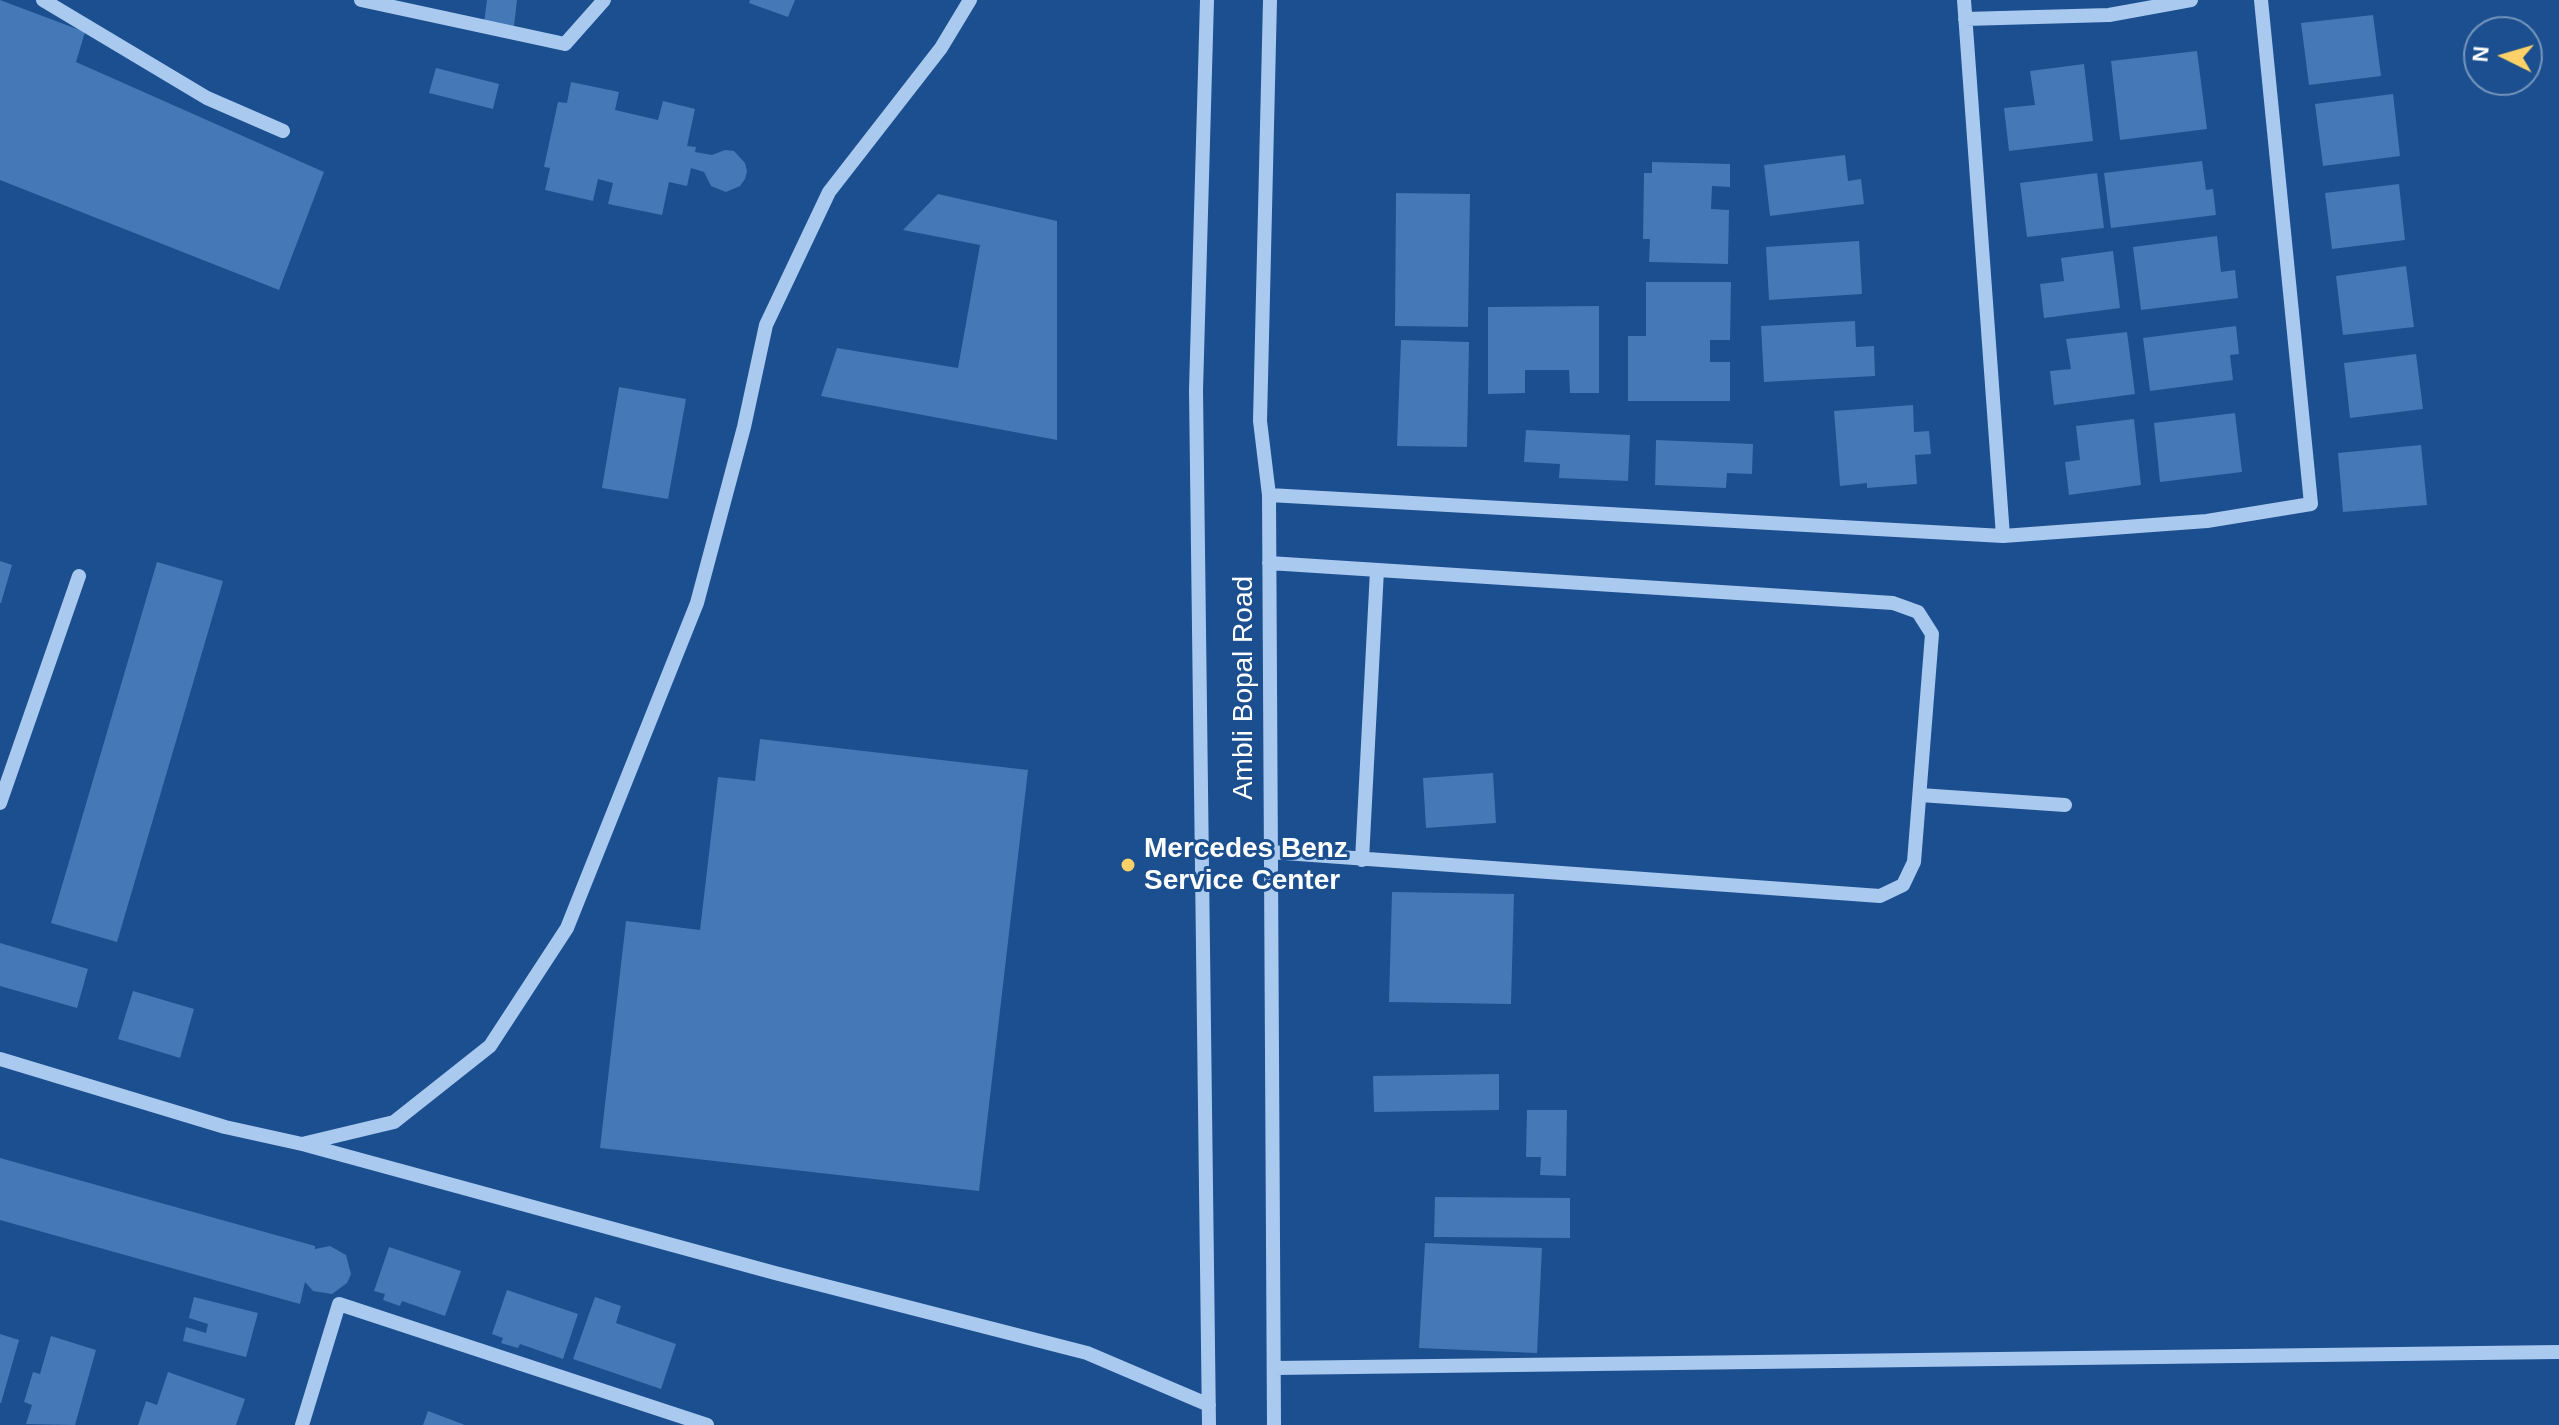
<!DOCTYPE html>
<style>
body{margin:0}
#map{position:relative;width:2559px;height:1425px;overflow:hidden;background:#1b4f8f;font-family:Helvetica,sans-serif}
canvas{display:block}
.north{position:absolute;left:2463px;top:16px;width:80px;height:80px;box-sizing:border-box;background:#1b4f8f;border:2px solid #7695bc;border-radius:50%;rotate:275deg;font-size:22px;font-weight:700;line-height:32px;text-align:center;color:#fff}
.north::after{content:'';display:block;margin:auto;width:28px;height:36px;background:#ffd166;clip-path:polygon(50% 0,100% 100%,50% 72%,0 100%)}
</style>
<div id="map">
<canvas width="2559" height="1425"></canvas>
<div class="north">N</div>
</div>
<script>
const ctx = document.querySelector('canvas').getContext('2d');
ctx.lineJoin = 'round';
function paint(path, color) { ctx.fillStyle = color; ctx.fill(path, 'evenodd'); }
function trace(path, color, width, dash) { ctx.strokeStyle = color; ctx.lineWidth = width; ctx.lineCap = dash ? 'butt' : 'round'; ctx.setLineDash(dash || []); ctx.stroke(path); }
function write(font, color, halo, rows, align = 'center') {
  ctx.font = font + ' Helvetica,sans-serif'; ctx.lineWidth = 6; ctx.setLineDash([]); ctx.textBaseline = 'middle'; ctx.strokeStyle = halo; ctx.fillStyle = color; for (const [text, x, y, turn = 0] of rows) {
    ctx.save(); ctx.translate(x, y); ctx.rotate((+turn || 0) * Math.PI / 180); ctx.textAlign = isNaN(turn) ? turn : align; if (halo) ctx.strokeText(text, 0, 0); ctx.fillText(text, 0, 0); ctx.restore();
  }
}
paint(new Path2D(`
 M0,0L85,32L76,62L324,172L279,290L0,180Z
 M487,0H517L514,26L484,23Z
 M750,0H795L788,17L749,3Z
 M2373,15L2381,76L2309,85L2301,23Z
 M2197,51L2207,129L2120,140L2111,61Z
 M2084,64L2093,141L2009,151L2004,108L2035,105L2030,71Z
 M436,68L499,84L493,109L429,93Z
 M571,82L619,92L615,110L658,120L663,101L695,109L687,146L696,147L695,152L712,155L725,150L734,151L745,163L747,171L745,179L740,186L726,192L711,186L704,172L691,168L687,186L669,182L662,215L608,204L613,183L598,179L593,201L545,190L550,168L544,167L558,102L567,103Z
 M2393,94L2400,156L2323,166L2315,104Z
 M1845,155L1848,181L1861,179L1864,204L1770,216L1764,165Z
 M2202,161L2206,190L2213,189L2216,215L2111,228L2104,173Z
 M1652,162L1730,164V187L1712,186L1711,209L1729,210L1728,264L1649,262L1650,239H1643L1644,173H1652Z
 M2097,173L2104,228L2027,237L2020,183Z
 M2399,184L2405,240L2332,249L2325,193Z
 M1396,193L1470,194L1468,327L1395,326Z
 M938,194L1057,221V440L821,396L837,348L958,368L980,245L903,230Z
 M2217,236L2221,272L2235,270L2238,298L2141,310L2133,247Z
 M1859,241L1862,294L1769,300L1766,247Z
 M2113,251L2120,308L2044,318L2040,284L2064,281L2061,258Z
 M2406,266L2414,327L2343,335L2336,276Z
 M1646,282H1731L1730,340H1710V362H1730V401H1628V336H1646Z
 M1599,306V393H1570L1569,370H1525V393L1488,394V307Z
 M1855,321L1856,347L1874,346L1875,376L1764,382L1761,326Z
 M2236,326L2239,354L2230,355L2233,380L2150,391L2143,338Z
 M2127,332L2135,394L2054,405L2050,371L2071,369L2066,339Z
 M1401,340L1469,342L1467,447L1397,446Z
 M2416,354L2423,409L2350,418L2344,363Z
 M619,387L686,399L668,499L602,488Z
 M1913,405L1914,432L1929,431L1931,454L1915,455L1917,484L1867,488V483L1840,486L1834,411Z
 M2235,413L2242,472L2160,482L2154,423Z
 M2134,419L2141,485L2069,495L2065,462L2080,460L2076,426Z
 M1526,430L1630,435L1628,481L1559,478L1560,464L1524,462Z
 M1656,440L1753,444L1752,474L1727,473L1726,488L1655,485Z
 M2421,445L2427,505L2343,512L2338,453Z
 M0,561L12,565L1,603H0Z
 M157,562L223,581L117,942L51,923Z
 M760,739L1028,770L979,1191L600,1148L626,921L700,930L718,777L755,781Z
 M1493,773L1496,823L1426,828L1423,778Z
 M1392,892L1514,894L1511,1004L1389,1002Z
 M0,943L88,969L77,1008L0,986Z
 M133,991L194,1009L180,1058L118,1039Z
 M1499,1074V1110L1374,1112L1373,1076Z
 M1527,1110H1567L1566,1176L1540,1175L1541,1157H1526Z
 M0,1158L315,1246V1249L330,1246L346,1255L351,1274L347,1283L332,1294L313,1291L305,1282L300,1304L0,1220Z
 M1435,1197L1570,1198V1238L1434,1237Z
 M1425,1243L1542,1248L1537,1353L1419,1348Z
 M389,1247L461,1271L445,1316L402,1301L400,1306L383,1300L385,1294L374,1291Z
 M507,1290L578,1314L563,1359L520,1344L518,1348L501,1343L503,1338L492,1334Z
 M194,1297L258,1313L246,1357L183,1341L186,1327L206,1333L208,1324L189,1318Z
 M595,1297L621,1306L616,1323L676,1344L661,1389L573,1359Z
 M0,1334L19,1340L1,1403H0Z
 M51,1336L96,1350L75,1425L26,1424L32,1405L24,1402L33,1372L40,1374Z
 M168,1372L245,1399L236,1425H138L146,1401L157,1405Z
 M428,1411L465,1425H423Z`), '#4478b7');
trace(new Path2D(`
 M43,0L207,98L283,131
 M361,0L565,44L604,0
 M1207,0L1196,390L1209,1425
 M1270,0L1260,421L1269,495L1274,1425
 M1964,0L2003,536
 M1965,19L2109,15L2191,0
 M1269,495L2003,536L2207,521L2311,504L2261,0
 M1269,563L1893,603L1918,612L1932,634L1914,862L1903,885L1880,896L1271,852
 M1920,795L2065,805
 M0,803L79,576
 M1362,860L1377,570
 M0,1059L225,1127L302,1144L394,1122L490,1046L567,928L697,603L744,427L766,325L829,192L941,48L970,0
 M306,1145L775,1273L1087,1353L1209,1405
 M1274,1368L2559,1352
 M302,1425L339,1304L707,1425`), '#a9c9ee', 14);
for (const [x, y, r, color] of [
 [1128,865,8,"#ffd166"]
]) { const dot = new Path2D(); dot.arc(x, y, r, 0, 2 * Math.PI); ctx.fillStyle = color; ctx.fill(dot); trace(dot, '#1b4f8f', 3); }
write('28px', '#fff', '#1b4f8f', [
 ["Ambli Bopal Road",1244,688,-90]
]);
write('bold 28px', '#fff', '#1b4f8f', [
 ["Mercedes Benz",1144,849],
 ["Service Center",1144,881]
], 'left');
</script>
